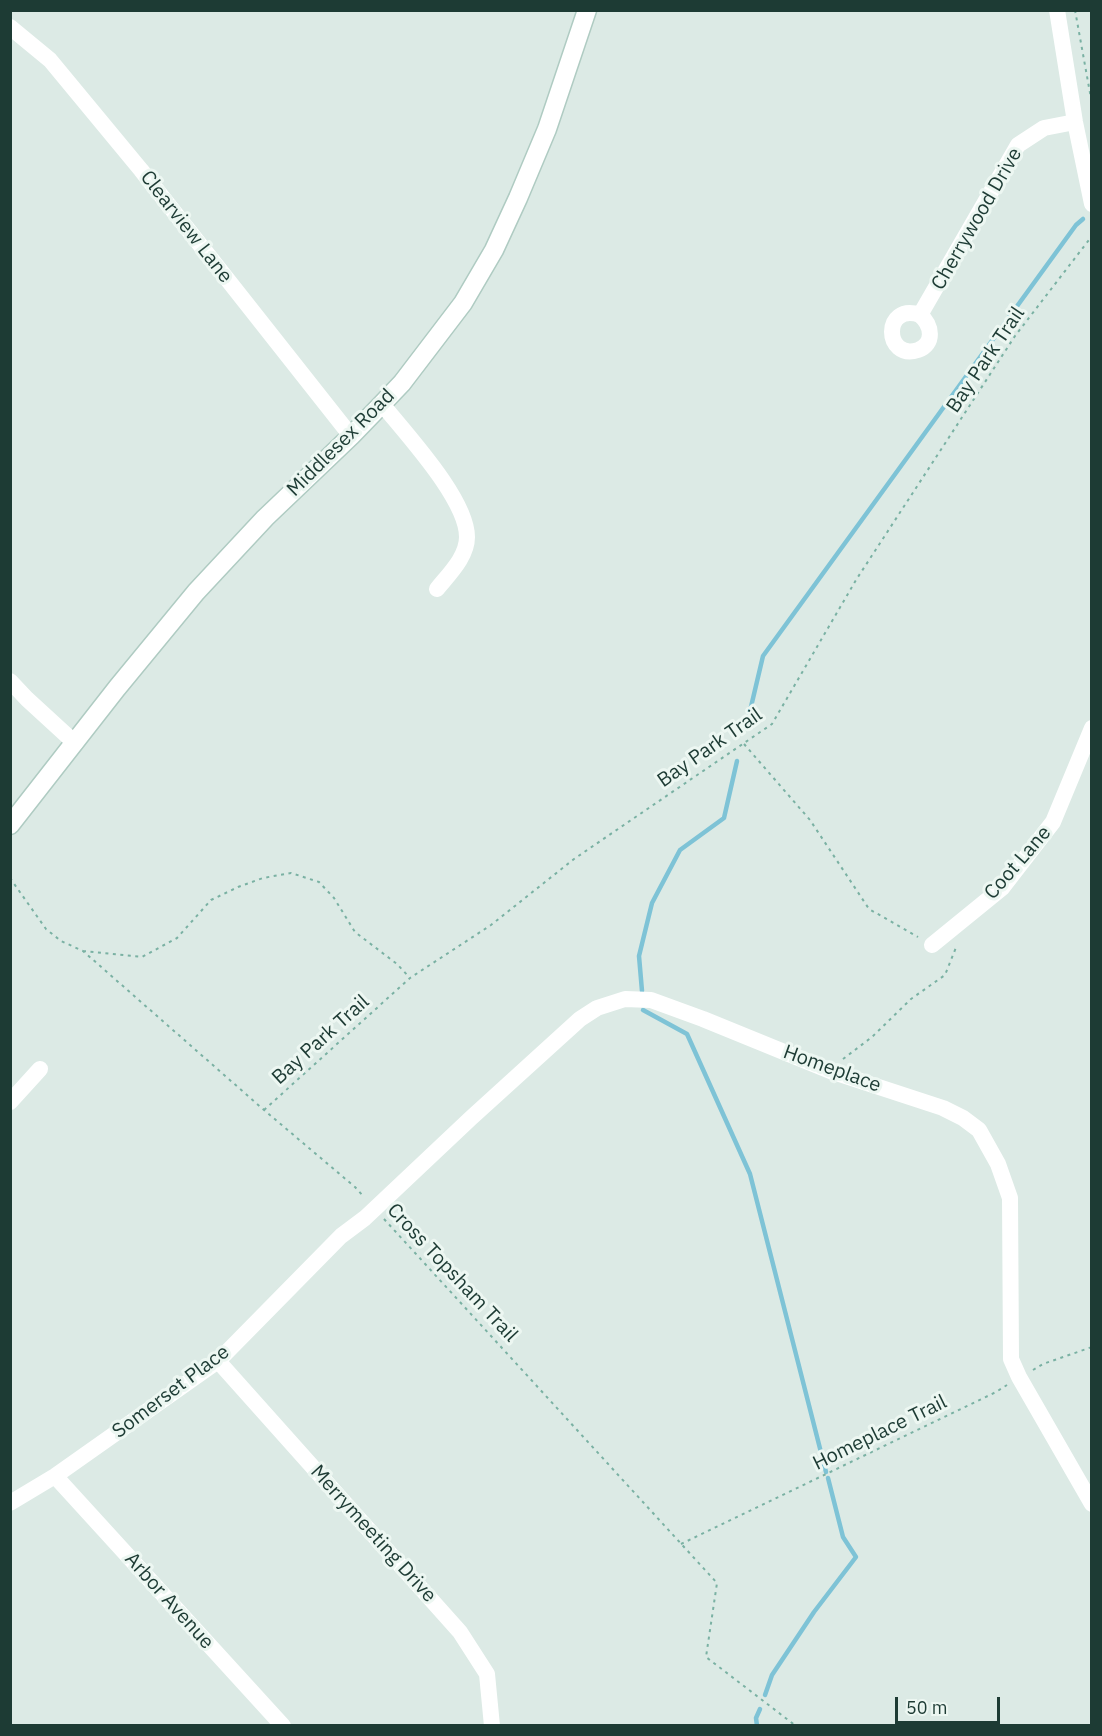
<!DOCTYPE html>
<style>
body{margin:0}
#map{position:relative;width:1102px;height:1736px;overflow:hidden;background:#dceae5;font-family:"IBM Plex Sans",sans-serif}
canvas{display:block}
.frame{position:absolute;inset:0;border:12px solid #1d3b34;pointer-events:none}
.scale{position:absolute;left:895px;top:1697px;width:105px;height:27px;box-sizing:border-box;border:3px solid #1d3b34;border-top:0;padding-left:8px;font-size:18px;line-height:21px;white-space:nowrap;color:#1d3b34;-webkit-text-stroke:4px #edf7f2;paint-order:stroke}
</style>
<div id="map">
<canvas width="1102" height="1736"></canvas>
<div class="frame"></div>
<div class="scale">50 m</div>
</div>
<script>
const ctx = document.querySelector('canvas').getContext('2d');
ctx.lineJoin = 'round';
function trace(path, color, width, dash) { ctx.strokeStyle = color; ctx.lineWidth = width; ctx.lineCap = dash ? 'butt' : 'round'; ctx.setLineDash(dash || []); ctx.stroke(path); }
function write(font, color, halo, rows, align = 'center') {
  ctx.font = font + ' "IBM Plex Sans",sans-serif'; ctx.lineWidth = 6; ctx.setLineDash([]); ctx.textBaseline = 'middle'; ctx.strokeStyle = halo; ctx.fillStyle = color; for (const [text, x, y, turn = 0] of rows) {
    ctx.save(); ctx.translate(x, y); ctx.rotate((+turn || 0) * Math.PI / 180); ctx.textAlign = isNaN(turn) ? turn : align; if (halo) ctx.strokeText(text, 0, 0); ctx.fillText(text, 0, 0); ctx.restore();
  }
}
trace(new Path2D(`
 M746,728L763,656L1076,225L1083,219
 M642,991L639,956L652,903L680,850L724,818L737,761
 M643,1010L687,1034L750,1174L826,1472
 M765,1695L772,1675L814,1612L856,1557L843,1537L828,1478
 M757,1726L756,1718L760,1709`), '#7ec3d6', 4.5);
const secondary = new Path2D(`
 M10,825L117,688L196,592L265,518L351,436L382,404L402,383L463,303L494,250L518,198L547,129L587,10`);
trace(secondary, '#afcbc2', 21);
trace(new Path2D(`
 M1075,10L1092,104
 M744,744L810,820L869,909L918,937
 M10,878L46,929L61,941L83,951L264,1110L355,1187L364,1197
 M83,951L142,957L177,938L211,900L238,887L263,878L291,873L319,882L334,898L355,932L397,964L410,978
 M843,1059L872,1037L911,999L945,975L957,945
 M264,1110L410,978L491,925L574,859L772,724L856,580L1015,336L1092,236
 M384,1219L717,1583L706,1657L796,1726
 M1033,1370L1043,1364L1092,1347
 M681,1544L996,1392L1007,1385`), '#7ab1a3', 2, [3, 4.5]);
trace(new Path2D(`
 M1057,10L1075,122L1092,204
 M10,27L50,60L141,170L351,436
 M920,315C882,302 884,361 918,350C935,344 932,325 920,315L1018,145L1044,128L1075,122
 M382,404C406,434 467,499 467,537C467,557 449,574 437,589
 M10,681L27,699L75,743
 M932,945L1002,888L1053,822L1092,728
 M10,1102L40,1069
 M218,1361L460,1632L487,1674L492,1726
 M55,1476L283,1726
 M10,1503L55,1476L218,1361L341,1236L365,1218L471,1118L580,1019L597,1008L625,999L651,1000L703,1019L833,1072L943,1108L963,1118L979,1130L998,1164L1010,1198L1011,1359L1019,1377L1092,1504`), '#fff', 16);
trace(secondary, '#fff', 18);
write('20px', '#1d3b34', '#edf7f2', [
 ["Cherrywood Drive",977,219,-60],
 ["Clearview Lane",186,227,52],
 ["Bay Park Trail",986,360,-56],
 ["Middlesex Road",341,443,-45],
 ["Bay Park Trail",710,748,-35],
 ["Coot Lane",1018,863,-49],
 ["Bay Park Trail",321,1040,-42],
 ["Homeplace",832,1069,20],
 ["Cross Topsham Trail",452,1273,47],
 ["Somerset Place",171,1392,-37],
 ["Homeplace Trail",880,1433,-26],
 ["Merrymeeting Drive",373,1534,48],
 ["Arbor Avenue",169,1601,48]
]);
</script>
